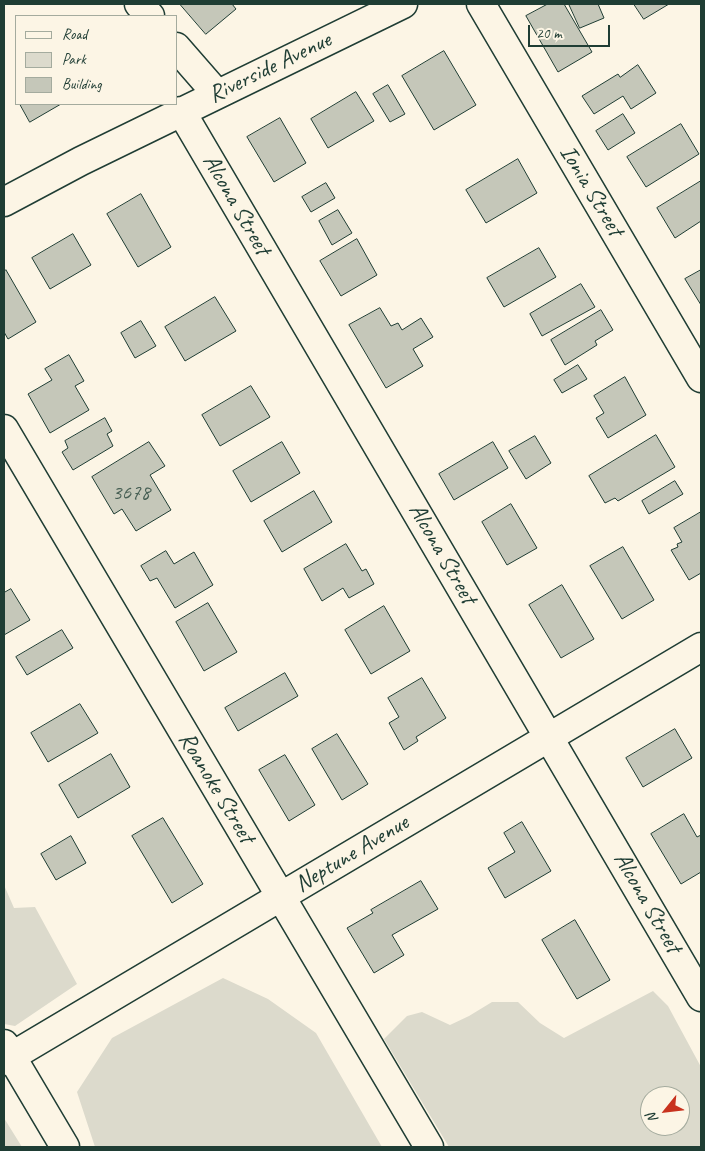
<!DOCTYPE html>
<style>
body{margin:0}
#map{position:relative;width:705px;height:1151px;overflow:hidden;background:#fcf5e5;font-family:Caveat,sans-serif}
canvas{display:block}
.frame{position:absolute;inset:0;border:5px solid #1f3d34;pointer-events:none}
.legend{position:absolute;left:15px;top:15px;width:162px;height:90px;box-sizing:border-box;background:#fcf5e5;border:1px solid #a4ab9e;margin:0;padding:6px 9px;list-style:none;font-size:15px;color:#1f3d34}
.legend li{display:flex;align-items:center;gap:10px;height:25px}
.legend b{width:25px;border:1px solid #a4ab9e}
.north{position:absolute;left:640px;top:1086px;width:50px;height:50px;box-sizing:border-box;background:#fcf5e5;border:1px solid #a4ab9e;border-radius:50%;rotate:241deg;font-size:14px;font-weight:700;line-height:20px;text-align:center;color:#1f3d34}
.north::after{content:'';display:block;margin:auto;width:18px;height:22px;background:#c8321e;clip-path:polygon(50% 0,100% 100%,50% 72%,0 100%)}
.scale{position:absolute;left:528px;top:25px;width:82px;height:22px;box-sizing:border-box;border:2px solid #1f3d34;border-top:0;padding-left:6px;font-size:15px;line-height:18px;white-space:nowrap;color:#1f3d34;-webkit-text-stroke:4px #fcf5e5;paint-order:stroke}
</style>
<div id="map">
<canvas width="705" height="1151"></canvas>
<div class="frame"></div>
<ul class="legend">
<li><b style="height:6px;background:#fcf5e5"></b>Road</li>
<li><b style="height:14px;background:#dcdacc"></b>Park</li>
<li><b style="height:14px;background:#c5c7b9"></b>Building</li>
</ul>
<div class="north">N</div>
<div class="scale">20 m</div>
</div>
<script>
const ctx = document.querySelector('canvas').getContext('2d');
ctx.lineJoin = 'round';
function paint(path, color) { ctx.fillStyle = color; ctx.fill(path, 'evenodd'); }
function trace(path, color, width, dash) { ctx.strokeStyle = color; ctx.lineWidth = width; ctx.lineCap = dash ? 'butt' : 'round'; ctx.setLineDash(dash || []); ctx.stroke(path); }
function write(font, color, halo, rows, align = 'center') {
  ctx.font = font + ' Caveat,sans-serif'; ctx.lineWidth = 4; ctx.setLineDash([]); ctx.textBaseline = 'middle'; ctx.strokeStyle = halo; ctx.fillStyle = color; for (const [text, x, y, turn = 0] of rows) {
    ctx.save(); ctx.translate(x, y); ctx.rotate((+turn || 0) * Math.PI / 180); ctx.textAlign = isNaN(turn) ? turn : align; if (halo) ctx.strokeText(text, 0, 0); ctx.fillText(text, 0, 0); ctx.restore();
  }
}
paint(new Path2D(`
 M4,885L14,908L35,907L77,984L15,1026L4,1024Z
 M223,978L268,999L316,1033L382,1147H95L77,1092L112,1038Z
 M653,991L668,1006L701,1067V1147H449L384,1039L407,1016L422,1012L450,1025L469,1016L492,1002H518L540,1023L564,1038ZM650,1096H680V1126H650Z
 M4,1118L22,1147H4Z`), '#dcdacc');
const building = new Path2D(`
 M180,4H232L236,9L206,34Z
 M548,4H564L592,52L558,72L526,16Z
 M569,4H598L604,18L580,28Z
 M634,4H669L644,19Z
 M444,51L476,105L434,130L402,76Z
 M638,65L656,93L631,109L623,96L594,114L582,96L618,74L620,77Z
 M388,85L405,114L390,122L373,94Z
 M356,92L374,121L328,148L311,119Z
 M20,104H61L30,122Z
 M623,114L635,133L608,150L596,131Z
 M280,118L306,163L274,182L247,137Z
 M681,124L699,154L646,187L627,157Z
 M518,159L537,193L486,223L466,190Z
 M701,181V221L675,238L657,208Z
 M326,183L335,198L311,212L302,197Z
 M141,194L171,247L138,267L107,214Z
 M338,210L352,233L332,245L319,221Z
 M73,234L91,265L50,289L32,258Z
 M357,239L377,275L341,296L320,261Z
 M539,248L556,277L504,307L487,278Z
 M6,270L36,322L8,339L4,332V272Z
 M701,270V305L685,279Z
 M581,284L595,307L542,336L530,314Z
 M215,297L236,331L185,361L165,327Z
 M380,308L391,326L398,323L402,330L421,318L433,337L413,349L423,366L386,388L349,325Z
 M601,310L613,330L595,341L597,345L565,365L551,340Z
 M141,321L156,346L135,358L121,333Z
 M69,355L84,381L75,386L89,410L50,433L28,394L52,380L45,369Z
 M578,365L587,379L562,393L554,380Z
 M625,377L646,415L608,438L596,418L604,413L594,396Z
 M251,386L270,417L220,446L202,415Z
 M105,418L112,431L107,434L113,446L73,470L62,452L68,448L65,441Z
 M656,435L675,467L618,501L615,498L605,503L589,476Z
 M535,436L551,463L526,479L509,451Z
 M149,442L165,466L150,475L171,510L136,531L122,509L114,514L92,477Z
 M282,442L300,473L251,502L233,471Z
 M493,442L508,468L454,500L439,474Z
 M675,481L683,494L649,514L642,501Z
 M314,491L332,522L282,552L264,521Z
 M511,504L537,548L507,565L482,522Z
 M701,512V573L689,580L671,550L678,547L677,544L682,542L674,528Z
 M346,544L362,571L366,569L374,584L349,598L343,588L322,601L304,569Z
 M623,547L654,600L622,619L590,566Z
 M166,551L174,564L194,552L213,585L175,608L157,578L150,581L141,566Z
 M562,585L594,639L561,658L529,605Z
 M11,589L30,620L4,635V593Z
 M208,603L237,652L204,671L176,622Z
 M384,606L410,651L371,674L345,630Z
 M62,630L73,648L27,675L16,657Z
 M285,673L298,696L238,731L225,708Z
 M422,678L446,718L416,737L418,741L404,750L389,723L399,717L388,698Z
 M80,704L98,733L48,762L31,733Z
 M675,729L692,758L643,787L626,758Z
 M337,734L368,784L342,800L312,749Z
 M111,754L130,787L78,818L59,785Z
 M285,755L315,805L289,821L259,770Z
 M684,814L697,837L701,835V872L681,884L651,834Z
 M163,818L203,884L172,903L132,836Z
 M522,822L551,871L505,898L488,868L515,852L504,833Z
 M71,836L86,863L56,880L41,854Z
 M421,881L438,909L392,935L404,955L374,973L347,928L373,913L371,910Z
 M575,920L610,980L577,999L542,940Z`);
paint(building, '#c5c7b9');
trace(building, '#1f3d34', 1);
const minor = new Path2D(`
 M139,4L150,16
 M481,4L701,378
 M176,47L217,94
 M181,111L701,997
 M4,202L81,161L403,4
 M4,429L429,1147
 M4,1044L65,1147
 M4,1061L701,647`);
trace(minor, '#1f3d34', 31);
trace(minor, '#fcf5e5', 28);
write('21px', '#486055', null, [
 ["3678",131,493]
]);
write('24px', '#1f3d34', '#fcf5e5', [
 ["Riverside Avenue",270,68,-26],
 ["Ionia Street",591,191,59],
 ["Alcona Street",236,205,60],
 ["Alcona Street",442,554,60],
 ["Roanoke Street",216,788,59],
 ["Neptune Avenue",352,854,-31],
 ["Alcona Street",647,903,60]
]);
</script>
